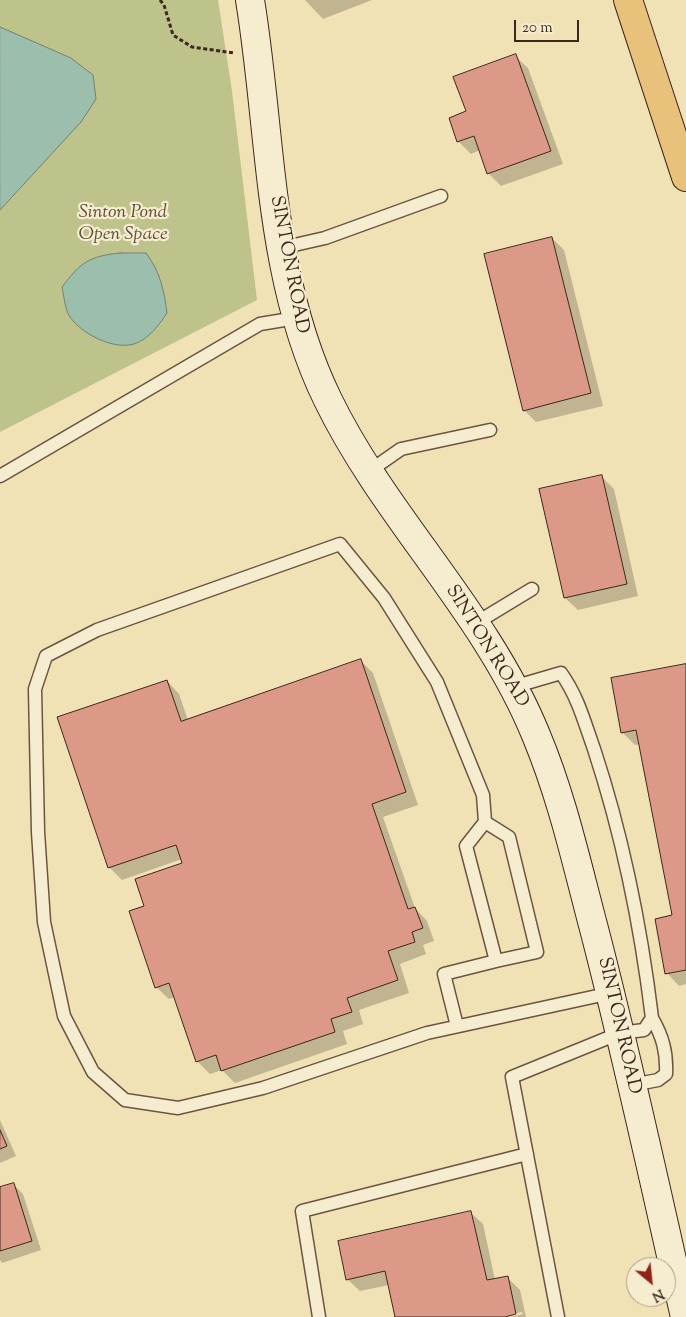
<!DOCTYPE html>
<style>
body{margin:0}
#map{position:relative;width:686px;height:1317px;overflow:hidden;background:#f1e2b6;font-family:"Sorts Mill Goudy",serif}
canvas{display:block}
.north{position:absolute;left:626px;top:1257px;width:50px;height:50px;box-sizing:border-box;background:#f6ecd0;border:1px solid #ac9d88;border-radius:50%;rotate:152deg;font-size:14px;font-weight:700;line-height:20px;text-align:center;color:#3e261c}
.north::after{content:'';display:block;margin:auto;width:18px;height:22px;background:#8f2418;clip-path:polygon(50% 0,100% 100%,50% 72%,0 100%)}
.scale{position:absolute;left:514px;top:20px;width:65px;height:22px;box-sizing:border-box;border:2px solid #3e261c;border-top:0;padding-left:6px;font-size:15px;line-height:18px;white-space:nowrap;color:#3e261c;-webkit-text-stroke:4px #f6ecd0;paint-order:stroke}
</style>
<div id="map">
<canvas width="686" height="1317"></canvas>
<div class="north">N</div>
<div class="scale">20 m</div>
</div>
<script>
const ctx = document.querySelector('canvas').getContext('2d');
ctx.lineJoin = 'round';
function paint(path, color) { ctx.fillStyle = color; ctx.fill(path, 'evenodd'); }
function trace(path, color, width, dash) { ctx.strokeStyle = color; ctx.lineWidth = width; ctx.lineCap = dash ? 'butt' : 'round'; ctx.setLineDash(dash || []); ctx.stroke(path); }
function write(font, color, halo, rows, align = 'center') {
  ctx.font = font + ' "Sorts Mill Goudy",serif'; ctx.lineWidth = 4.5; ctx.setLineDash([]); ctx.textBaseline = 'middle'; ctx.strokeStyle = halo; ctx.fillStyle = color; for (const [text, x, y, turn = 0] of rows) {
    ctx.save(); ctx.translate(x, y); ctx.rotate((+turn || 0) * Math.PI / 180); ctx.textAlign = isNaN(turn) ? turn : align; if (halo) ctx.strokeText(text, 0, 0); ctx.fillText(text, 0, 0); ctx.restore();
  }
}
paint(new Path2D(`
 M0,0H218L232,91L257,300L0,432Z`), '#bec28b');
const water = new Path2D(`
 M0,27L71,58L93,75L96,99L81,122L0,210Z
 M120,253H146C160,271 164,290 167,313C159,325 149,339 134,344C113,350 82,334 70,317C65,310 64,296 62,287C80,263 89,256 120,253Z`);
paint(water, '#9bbead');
trace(water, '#768173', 1);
paint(new Path2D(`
 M305,0H372L323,19Z
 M515,56L528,68L563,164L501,186L488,173L480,150L471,154L458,141L467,112Z
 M552,238L564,250L603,406L536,422L524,410Z
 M601,476L614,489L638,596L578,610L565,598L541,490Z
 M361,661L373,673L418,805L383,817L415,908L427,921L434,941L423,945L426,954L400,964L409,993L359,1010L363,1024L343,1031L347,1044L235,1083L222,1070L210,1074L197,1061L175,997L169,999L156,987L146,907L184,864L182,859L122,880L109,867L167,681L179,694L188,720Z
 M686,665V984L679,986L667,973L674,916L640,744L635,745L622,732Z
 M0,1120L16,1156L0,1163Z
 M13,1184L23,1194L41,1250L2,1263L0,1260V1188Z
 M470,1212L483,1224L495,1280L507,1277L520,1290L526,1317H511L523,1314L522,1312L499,1317H397L389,1285L360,1291L347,1279Z`), '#0003');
const building = new Path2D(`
 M516,54L551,151L487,174L474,136L457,142L449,118L466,111L453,77Z
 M552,237L591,393L523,411L484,254Z
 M602,475L627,584L564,598L539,489Z
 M361,659L406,792L372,804L408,909L415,907L423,928L412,932L415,942L388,951L398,980L347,998L352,1012L331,1019L335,1032L221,1071L216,1055L196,1062L169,983L155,988L129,911L144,906L135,879L182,863L176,845L108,868L57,717L167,680L181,721Z
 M686,664V970L665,974L655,919L672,915L636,730L621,733L611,678Z
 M0,1130L7,1146L0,1149Z
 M14,1183L32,1241L0,1251V1187Z
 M471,1211L487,1280L508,1276L516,1314L505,1317H395L385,1271L346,1280L338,1241Z`);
paint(building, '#dc9987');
trace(building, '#3e261c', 1);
const lane = new Path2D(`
 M281,248L325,238L441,196
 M368,472L401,449L490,430
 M0,476L260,324L296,318
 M476,623L532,589
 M513,687L561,673C578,697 584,721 594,749C623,837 641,927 652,1018L644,1030L620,1033L512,1077L558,1317
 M485,822L509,837L537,952L496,961L466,846L485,822L483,795L437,682L384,598L340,544L97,630L46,656L35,689L38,832L44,922L64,1016L93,1072L125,1100L178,1108L263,1088L427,1033L611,993
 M457,1026L444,974L496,961
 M632,1085L658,1080L666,1074C667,1053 663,1037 652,1018
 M319,1317L302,1211L527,1154`);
const secondary = new Path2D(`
 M250,0C272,134 267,276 328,400C386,519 486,612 536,735C562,797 576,861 593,925C627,1055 655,1186 685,1317`);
const highway = new Path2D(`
 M628,0L686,177`);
trace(lane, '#6b5542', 15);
trace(secondary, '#3e261c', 30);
trace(highway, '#3e261c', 30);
trace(new Path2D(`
 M160,0L164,5L173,35L192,47L234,53`), '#3e261c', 3, [4, 2.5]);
trace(lane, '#f6ecd0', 12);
trace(secondary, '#f6ecd0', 28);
trace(highway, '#e8c17b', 28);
write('italic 19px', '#5e4d38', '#f6ecd0', [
 ["Sinton Pond",123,214],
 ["Open Space",123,236]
]);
write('19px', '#3e261c', '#f6ecd0', [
 ["SINTON ROAD",288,265,79],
 ["SINTON ROAD",486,647,58],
 ["SINTON ROAD",618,1026,77]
]);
</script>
